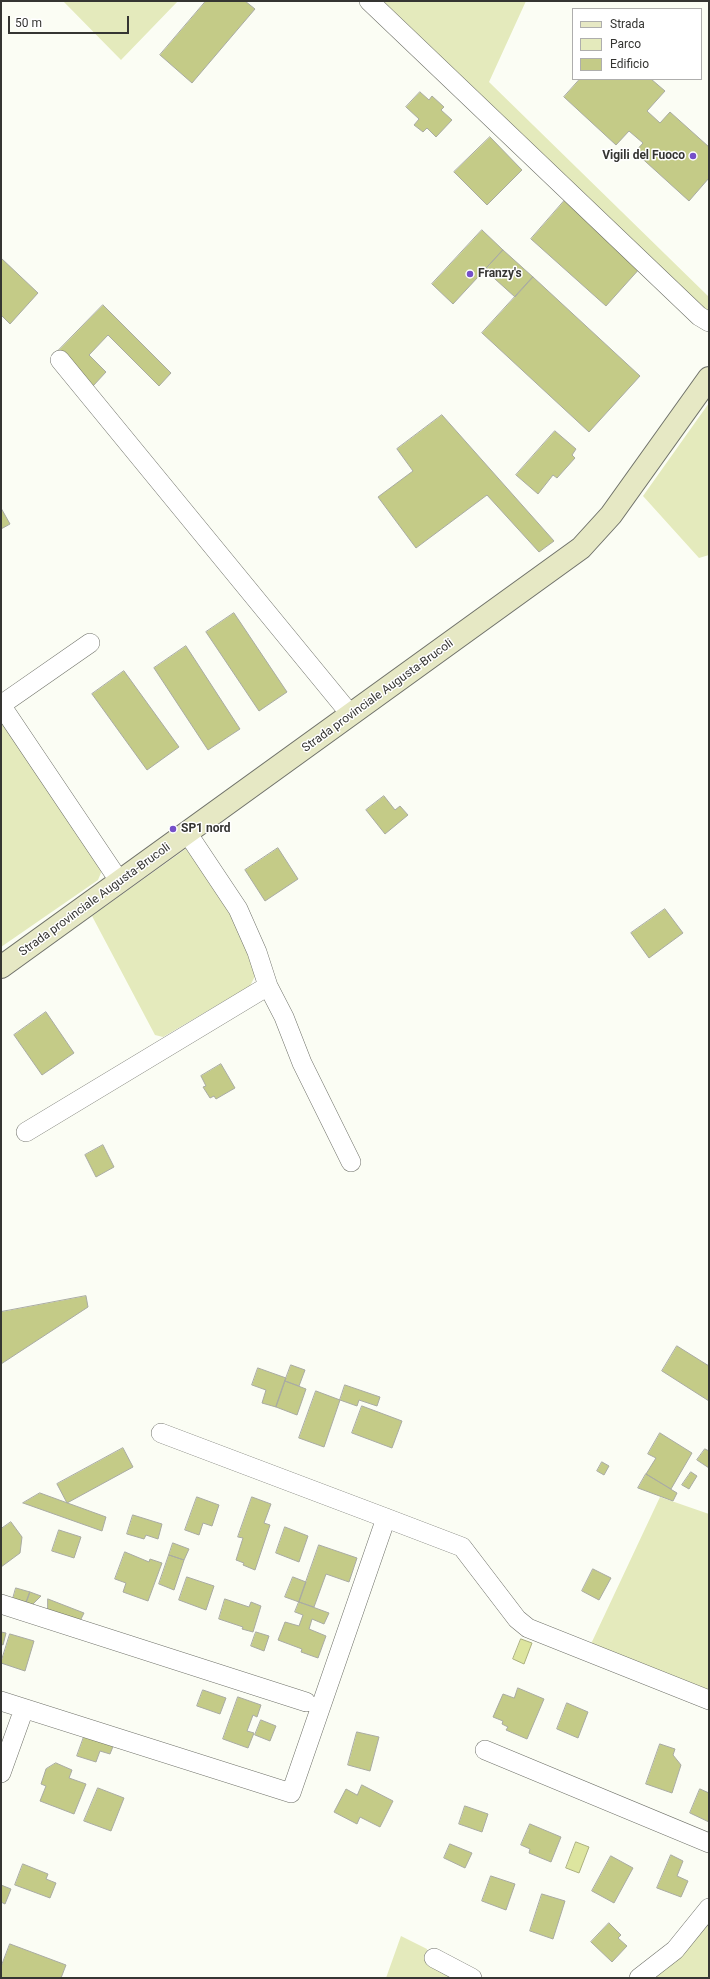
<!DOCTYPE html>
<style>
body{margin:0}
#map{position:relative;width:710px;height:1979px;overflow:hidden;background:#fbfdf4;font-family:Roboto,sans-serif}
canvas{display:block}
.frame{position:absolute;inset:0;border:2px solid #353532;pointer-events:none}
.legend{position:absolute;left:572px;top:8px;width:130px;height:72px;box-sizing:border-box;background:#fff;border:1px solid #aeaead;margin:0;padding:5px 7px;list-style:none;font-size:12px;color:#353532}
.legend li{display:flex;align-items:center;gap:8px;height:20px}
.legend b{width:20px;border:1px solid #aeaead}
.scale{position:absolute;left:8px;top:16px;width:121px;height:18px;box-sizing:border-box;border:2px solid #353532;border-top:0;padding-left:5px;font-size:12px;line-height:14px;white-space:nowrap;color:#353532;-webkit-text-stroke:3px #fff;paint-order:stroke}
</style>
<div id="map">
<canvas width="710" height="1979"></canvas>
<div class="frame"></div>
<ul class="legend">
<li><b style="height:5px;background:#e6e8c4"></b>Strada</li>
<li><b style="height:11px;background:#e4eabc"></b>Parco</li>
<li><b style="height:11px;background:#c4cb87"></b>Edificio</li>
</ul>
<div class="scale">50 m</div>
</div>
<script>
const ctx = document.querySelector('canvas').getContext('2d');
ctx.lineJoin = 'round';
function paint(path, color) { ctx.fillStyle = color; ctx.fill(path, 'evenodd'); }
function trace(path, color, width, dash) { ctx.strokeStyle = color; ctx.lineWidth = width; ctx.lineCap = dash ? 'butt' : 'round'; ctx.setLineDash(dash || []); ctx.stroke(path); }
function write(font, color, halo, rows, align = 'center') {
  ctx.font = font + ' Roboto,sans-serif'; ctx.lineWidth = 3; ctx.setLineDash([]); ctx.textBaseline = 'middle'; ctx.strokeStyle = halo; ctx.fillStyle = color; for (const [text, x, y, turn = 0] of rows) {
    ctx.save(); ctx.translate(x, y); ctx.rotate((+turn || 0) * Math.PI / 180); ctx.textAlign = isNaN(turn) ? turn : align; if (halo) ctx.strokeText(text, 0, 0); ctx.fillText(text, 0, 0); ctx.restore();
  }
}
paint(new Path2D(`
 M63,1H178L121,60Z
 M383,1H526L489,82L709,297V315Z
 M709,403V555L699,558L643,496Z
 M1,719L103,868L98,880L1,947Z
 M187,848L227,902L253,961L255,976L250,986L163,1037L155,1035L92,916Z
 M660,1497L709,1514V1694L590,1646Z
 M709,1916V1978H652Z
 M401,1936L427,1949L426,1961L456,1978H386Z`), '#e4eabc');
const water = new Path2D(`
 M521,1639L532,1643L524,1664L513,1659Z
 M576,1842L589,1847L579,1873L566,1868Z`);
paint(water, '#dde59f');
trace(water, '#abb07e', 1);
const building = new Path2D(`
 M206,1H245L255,9L192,83L160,55Z
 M580,79H651L665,91L647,111L660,123L670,112L709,147V178L689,201L635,152L643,143L629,131L616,145L564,97Z
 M420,92L429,100L432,96L444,107L441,110L452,120L436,137L427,128L423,132L414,125L419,119L406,107Z
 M490,137L522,170L487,205L454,172Z
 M565,200L641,267L606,306L531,239Z
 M482,230L503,250L453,304L432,284Z
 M503,250L533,277L515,297L485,270Z
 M1,258L38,293L10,324L1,315Z
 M533,277L640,376L589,432L482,333Z
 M103,305L171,373L159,386L108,335L89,355L106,372L93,386L58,351Z
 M442,415L554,541L539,552L487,495L416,548L378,497L413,471L397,449Z
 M555,431L576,449L572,455L575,458L557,478L553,475L538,494L516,475Z
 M1,508L10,524L1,529Z
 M234,613L287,692L259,711L206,632Z
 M186,646L240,729L208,750L154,668Z
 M124,671L179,747L147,770L92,694Z
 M384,796L395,810L400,806L408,815L385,834L366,810Z
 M278,848L298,879L265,901L245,870Z
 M665,909L683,933L649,958L631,933Z
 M46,1012L74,1053L42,1075L14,1035Z
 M221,1064L235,1088L216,1099L214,1096L210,1098L203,1087L206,1086L201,1076Z
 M103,1145L114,1167L96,1177L85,1155Z
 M86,1296L88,1307L1,1364V1312Z
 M677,1346L709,1366V1401L662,1371Z
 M291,1365L305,1370L299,1386L285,1381Z
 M258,1368L286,1378L276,1407L262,1403L266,1390L252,1385Z
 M285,1381L306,1389L297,1415L276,1407Z
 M345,1385L380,1397L377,1406L359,1400L357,1406L340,1400Z
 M316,1391L340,1400L324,1447L299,1438Z
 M362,1406L402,1421L392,1448L352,1433Z
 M660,1433L692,1453L671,1489L646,1474L656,1458L648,1454Z
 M123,1448L133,1467L67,1503L57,1484Z
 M705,1449L709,1451V1468L697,1460Z
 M602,1462L609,1466L604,1475L597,1471Z
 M691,1472L697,1476L689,1489L682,1485Z
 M646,1474L677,1493L673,1501L638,1488Z
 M40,1493L106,1517L102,1531L23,1503Z
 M197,1497L219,1505L212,1526L203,1523L199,1535L185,1530Z
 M252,1497L271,1504L264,1523L270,1525L255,1570L243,1565L244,1563L236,1560L243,1538L238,1537Z
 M133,1515L162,1524L158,1539L146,1535L144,1539L127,1534Z
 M11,1522L22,1537L20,1553L1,1567V1529Z
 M285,1527L308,1536L299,1562L276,1553Z
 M59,1530L81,1537L74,1558L52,1551Z
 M173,1543L189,1549L184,1560L169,1555Z
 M319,1545L357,1558L349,1582L326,1574L314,1607L299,1602Z
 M125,1552L149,1562L150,1559L162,1563L148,1601L123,1592L126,1583L115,1579Z
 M169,1555L184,1560L174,1590L159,1584Z
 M593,1569L611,1578L599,1600L582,1591Z
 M187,1577L214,1586L206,1610L179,1600Z
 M293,1577L306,1582L299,1602L285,1597Z
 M16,1588L30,1592L25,1606L12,1602Z
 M30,1592L41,1596L30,1607L25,1606Z
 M48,1599L84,1613L79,1623L48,1613Z
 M225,1599L249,1607L251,1602L261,1606L253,1632L242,1629L243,1627L219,1619Z
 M299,1602L329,1613L324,1624L312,1619L309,1629L326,1636L318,1658L301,1652L302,1649L278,1640L285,1622L299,1626L303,1615L295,1612Z
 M1,1632L6,1633L3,1645L1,1644Z
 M256,1632L269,1636L264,1651L251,1646Z
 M10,1634L34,1641L25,1671L1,1663Z
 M518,1688L544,1699L527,1739L506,1730L508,1727L502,1724L503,1721L493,1717L503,1694L514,1698Z
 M203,1690L226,1698L220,1714L197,1706Z
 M238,1697L261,1705L257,1717L253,1715L247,1731L254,1733L248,1748L223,1739Z
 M567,1703L588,1712L578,1738L557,1729Z
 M261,1720L276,1726L270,1741L255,1735Z
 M357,1732L379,1737L370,1771L348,1765Z
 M85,1734L114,1744L110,1754L100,1751L96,1762L77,1756Z
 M660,1744L675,1749L673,1755L681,1765L672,1793L646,1784Z
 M56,1763L72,1770L69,1778L86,1784L74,1814L40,1801L46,1786L41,1784L46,1769Z
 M362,1785L393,1801L380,1827L360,1817L357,1824L334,1812L346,1789L357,1795Z
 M98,1788L124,1798L111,1831L84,1821Z
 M700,1789L709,1793V1822L690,1813Z
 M465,1806L488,1814L482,1832L459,1824Z
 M530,1824L561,1837L551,1862L529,1853L530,1849L521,1845Z
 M450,1844L472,1853L465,1868L444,1858Z
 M671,1855L683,1861L677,1876L688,1881L681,1897L657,1888Z
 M611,1856L633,1868L614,1903L592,1891Z
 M23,1864L48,1874L46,1879L56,1883L50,1898L15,1885Z
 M491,1876L515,1884L506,1910L482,1901Z
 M1,1885L11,1889L5,1904L1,1902Z
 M542,1894L565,1901L553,1939L530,1931Z
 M609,1923L621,1935L618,1938L627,1946L612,1962L591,1942Z
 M10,1944L66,1965L61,1978H1V1967Z`);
paint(building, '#c4cb87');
trace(building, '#a9aba2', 1);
const street = new Path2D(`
 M369,1L699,316L709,322
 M60,360L351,715
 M1,705L120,882
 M1,705L90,643
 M188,834L238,909L257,952L268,986L284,1017L302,1063L351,1162
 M26,1132L268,986
 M161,1433L386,1518
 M1,1604L306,1702
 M1,1701L291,1793L386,1518L462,1547L517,1619L528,1628L709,1700
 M485,1750L709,1843
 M1,1773L24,1709
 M434,1958L472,1978
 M639,1978L675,1950L709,1908`);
const secondary = new Path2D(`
 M1,967L581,548L611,515L709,378`);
trace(street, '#6f7169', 20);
trace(secondary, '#6f7169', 24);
trace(street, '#fff', 19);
trace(secondary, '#e6e8c4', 22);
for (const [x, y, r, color] of [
 [693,156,4,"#7550c9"],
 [470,274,4,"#7550c9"],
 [173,829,4,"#7550c9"]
]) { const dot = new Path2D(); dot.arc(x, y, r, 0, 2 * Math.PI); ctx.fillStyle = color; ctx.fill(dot); trace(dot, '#fff', 1.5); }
write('bold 12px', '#353532', '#fff', [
 ["Vigili del Fuoco",685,156,"right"],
 ["Franzy's",478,274],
 ["SP1 nord",181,829]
], 'left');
write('12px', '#353532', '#fff', [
 ["Strada provinciale Augusta-Brucoli",378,696,-36],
 ["Strada provinciale Augusta-Brucoli",95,900,-36]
]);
</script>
